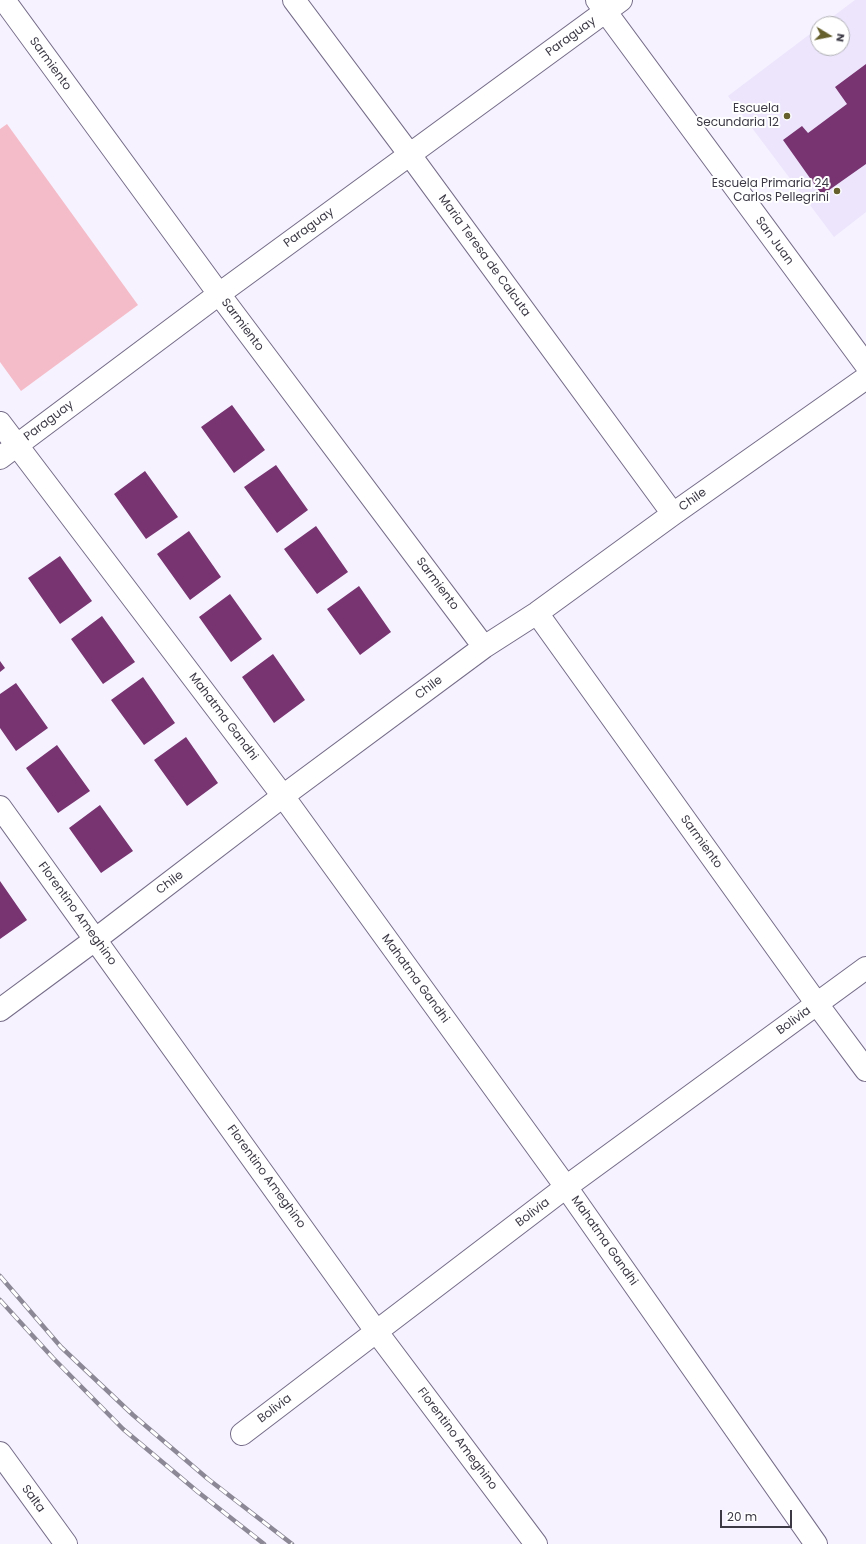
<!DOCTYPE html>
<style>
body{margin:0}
#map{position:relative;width:866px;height:1544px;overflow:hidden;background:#f6f2ff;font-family:Poppins,sans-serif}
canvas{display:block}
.north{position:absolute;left:810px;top:16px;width:40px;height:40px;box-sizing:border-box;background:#fff;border:1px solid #b1b0b5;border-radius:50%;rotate:100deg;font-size:11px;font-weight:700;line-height:16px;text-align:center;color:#3c3945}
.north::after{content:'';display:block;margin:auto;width:14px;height:18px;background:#66602d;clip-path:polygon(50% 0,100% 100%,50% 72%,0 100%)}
.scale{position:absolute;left:720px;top:1510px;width:72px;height:18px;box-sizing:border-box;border:2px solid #3c3945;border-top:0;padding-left:5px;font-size:12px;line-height:14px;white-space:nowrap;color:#3c3945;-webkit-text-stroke:3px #fff;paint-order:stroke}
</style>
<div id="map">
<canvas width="866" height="1544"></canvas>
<div class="north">N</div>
<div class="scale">20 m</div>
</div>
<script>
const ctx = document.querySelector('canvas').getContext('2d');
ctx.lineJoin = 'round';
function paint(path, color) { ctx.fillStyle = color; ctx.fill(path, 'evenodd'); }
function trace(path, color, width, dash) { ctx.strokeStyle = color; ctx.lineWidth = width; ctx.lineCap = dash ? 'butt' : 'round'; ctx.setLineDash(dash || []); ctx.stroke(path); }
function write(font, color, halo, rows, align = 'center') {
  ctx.font = font + ' Poppins,sans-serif'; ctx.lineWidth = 4; ctx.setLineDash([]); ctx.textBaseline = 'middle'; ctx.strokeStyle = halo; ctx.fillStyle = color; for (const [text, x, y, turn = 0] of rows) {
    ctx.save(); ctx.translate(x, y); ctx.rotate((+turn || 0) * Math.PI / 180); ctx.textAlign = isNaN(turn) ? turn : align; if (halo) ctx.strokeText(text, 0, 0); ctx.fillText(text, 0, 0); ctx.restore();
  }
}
paint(new Path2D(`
 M855,0H866V212L834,237L728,96L818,28V48H842V24H823Z`), '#ece5fc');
paint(new Path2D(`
 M7,124L138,305L21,391L0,362V129Z`), '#f4bcc8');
paint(new Path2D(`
 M866,64V164L822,195L783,140L802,126L808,133L847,104L835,87Z
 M232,405L265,450L234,473L201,427Z
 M276,465L308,510L277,533L244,487Z
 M145,471L178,517L146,539L114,494Z
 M316,526L348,572L317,594L284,549Z
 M189,531L221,577L190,600L157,554Z
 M60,556L92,601L60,624L28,578Z
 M359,586L391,632L360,655L327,609Z
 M230,594L262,639L231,662L199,617Z
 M102,616L135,662L103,684L71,639Z
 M273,654L305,700L274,723L242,677Z
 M0,661L5,668L0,672Z
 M143,677L175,723L144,745L111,700Z
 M16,683L48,728L16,751L0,728V694Z
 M186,737L218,783L187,806L154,760Z
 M57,745L90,791L58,813L26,768Z
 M100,805L133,851L101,873L69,828Z
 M0,881L27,920L0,939Z`), '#773470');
const minor = new Path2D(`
 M4,0L219,294L484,647
 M294,0L410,155L673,514
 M597,0L866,365
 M0,423L283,796L566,1187L816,1544
 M0,458L219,294L621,0
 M537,613L817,1004L866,1070
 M0,807L376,1331L536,1544
 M0,1010L96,939L283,796L484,647L537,613L673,514L866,378
 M242,1434L566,1187L866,968
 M0,1453L66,1544`);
trace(minor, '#756c88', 24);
trace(minor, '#fff', 22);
const rail = new Path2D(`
 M0,1276L61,1347L133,1415L208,1479L292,1544
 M0,1300L53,1358L123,1429L198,1492L264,1544`);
trace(rail, '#8c8895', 4.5);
trace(rail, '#fff', 3, [9]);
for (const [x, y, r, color] of [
 [787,116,4,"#66602d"],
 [837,191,4,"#66602d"]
]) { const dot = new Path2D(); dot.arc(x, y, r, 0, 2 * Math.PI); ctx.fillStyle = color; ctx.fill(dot); trace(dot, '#fff', 1.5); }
write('12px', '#3c3945', '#fff', [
 ["Paraguay",571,37,-36],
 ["Sarmiento",50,64,54],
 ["Paraguay",309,228,-36],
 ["San Juan",774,241,54],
 ["Maria Teresa de Calcuta",484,256,54],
 ["Sarmiento",242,325,53],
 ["Paraguay",49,421,-37],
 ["Chile",693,500,-35],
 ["Sarmiento",437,584,53],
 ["Chile",429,688,-37],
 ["Mahatma Gandhi",223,717,53],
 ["Sarmiento",701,842,54],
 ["Chile",170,883,-37],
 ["Florentino Ameghino",77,914,54],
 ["Mahatma Gandhi",415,979,54],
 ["Bolivia",794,1021,-36],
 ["Florentino Ameghino",266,1177,54],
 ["Bolivia",533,1213,-37],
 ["Mahatma Gandhi",604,1241,55],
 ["Bolivia",275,1409,-37],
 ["Florentino Ameghino",457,1439,53],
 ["Salta",33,1499,54]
]);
write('12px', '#3c3945', '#fff', [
 ["Escuela",779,109],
 ["Secundaria 12",779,123],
 ["Escuela Primaria 24",829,184],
 ["Carlos Pellegrini",829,198]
], 'right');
</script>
